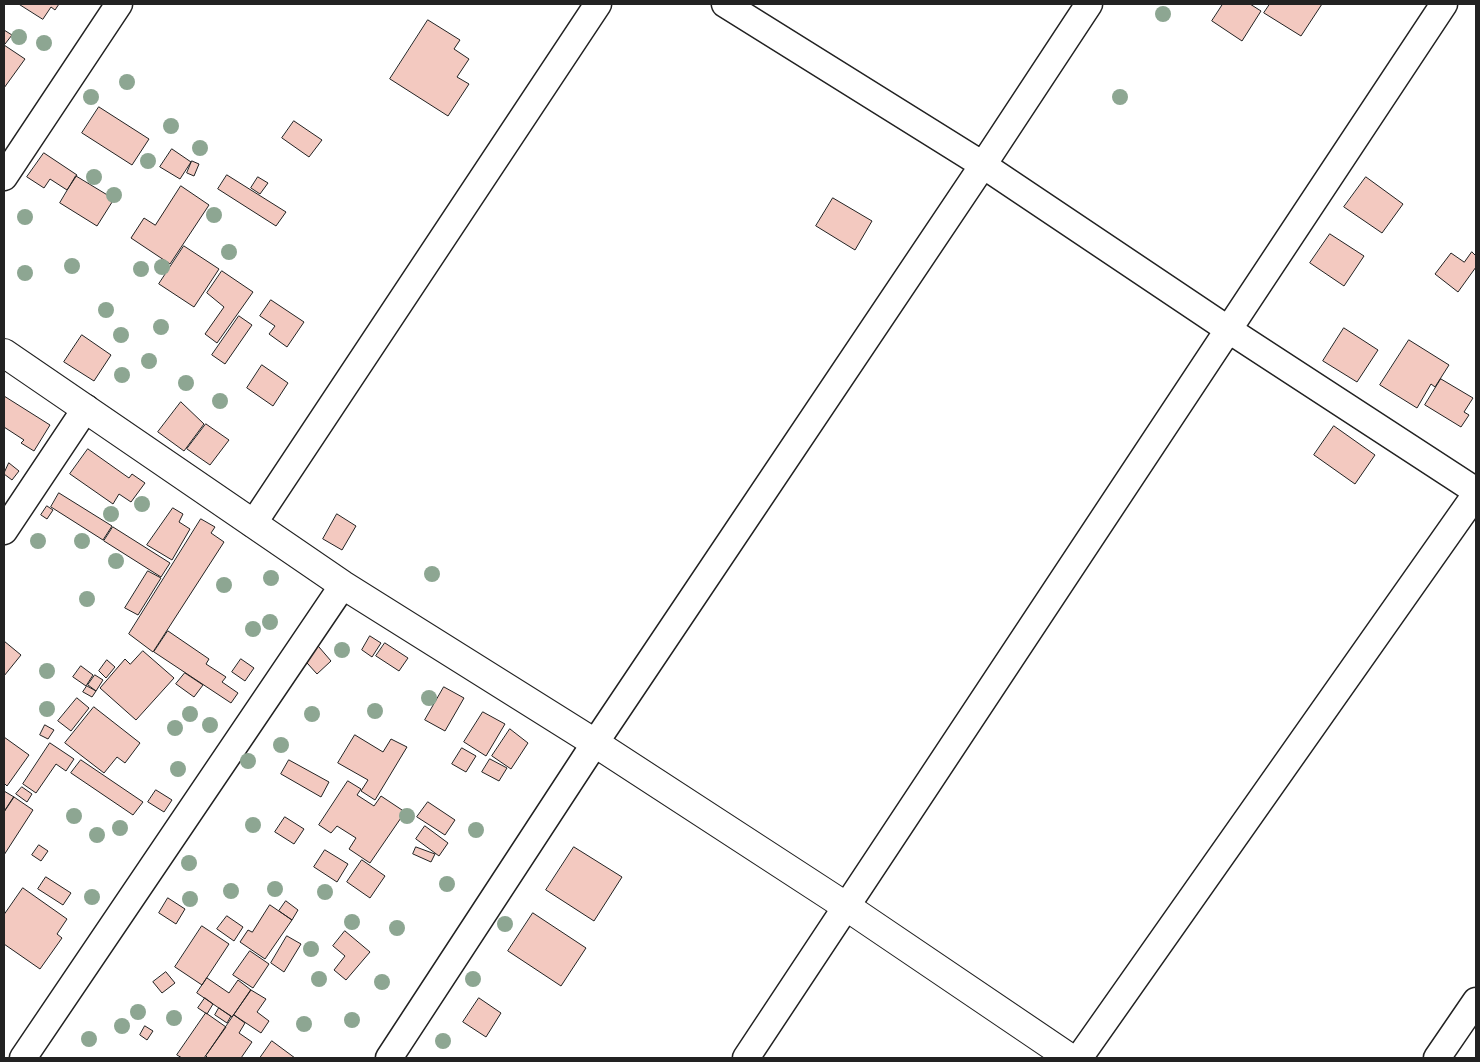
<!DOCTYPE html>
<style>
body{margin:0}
#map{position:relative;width:1480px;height:1062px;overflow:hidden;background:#fff;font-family:"Fira Sans",sans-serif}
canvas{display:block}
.frame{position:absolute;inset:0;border:5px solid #222;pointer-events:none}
</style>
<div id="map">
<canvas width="1480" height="1062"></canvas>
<div class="frame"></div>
</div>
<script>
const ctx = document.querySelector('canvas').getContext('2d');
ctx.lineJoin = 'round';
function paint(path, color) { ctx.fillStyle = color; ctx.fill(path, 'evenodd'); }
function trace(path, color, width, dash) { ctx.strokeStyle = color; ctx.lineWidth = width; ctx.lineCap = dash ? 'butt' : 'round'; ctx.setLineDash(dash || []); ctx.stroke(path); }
const building = new Path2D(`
 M19,4H59L55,10L51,7L43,19Z
 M1223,4H1250L1261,11L1242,41L1212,21Z
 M1270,4H1322L1301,36L1264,13Z
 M428,20L460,40L454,49L469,59L457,77L469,84L448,116L390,79Z
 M4,30L12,35L5,44L4,43Z
 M4,45L25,59L4,88Z
 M99,107L149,139L132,165L82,133Z
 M294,121L322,140L309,157L282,138Z
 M172,149L191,162L180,179L160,167Z
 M44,153L77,175L67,190L50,179L44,188L27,177Z
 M192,161L199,164L194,176L187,173Z
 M227,175L286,212L276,226L218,189Z
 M76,176L114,199L97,226L60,203Z
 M258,177L268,183L260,194L251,188Z
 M1366,177L1403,204L1382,233L1344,207Z
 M181,186L209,205L170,264L131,238L144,218L155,225Z
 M833,198L872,221L855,250L816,226Z
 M1330,234L1364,256L1344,286L1310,263Z
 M184,246L219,269L194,307L159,284Z
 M1472,252L1476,256V267L1458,292L1435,274L1451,253L1464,262Z
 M222,271L253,292L217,343L205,334L224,307L207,293Z
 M271,300L304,322L287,347L269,334L275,326L260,316Z
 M239,316L252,325L225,364L212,355Z
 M1344,328L1378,350L1357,382L1323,361Z
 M82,335L111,355L94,381L64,362Z
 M1409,340L1449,365L1435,387L1431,384L1417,408L1380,385Z
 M262,365L288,383L273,406L247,388Z
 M1441,379L1473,398L1464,412L1469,415L1461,427L1425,405Z
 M4,396L50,425L34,451L21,443L24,440L4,427Z
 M181,402L204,424L184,451L158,432Z
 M206,424L229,440L210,465L187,449Z
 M1334,426L1375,455L1355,484L1314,455Z
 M88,449L129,478L132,474L145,483L131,502L119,494L113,504L70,474Z
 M9,463L19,471L12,480L4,474Z
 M59,493L112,526L103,540L51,507Z
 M47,506L53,510L47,519L41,515Z
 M173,508L183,514L179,522L190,529L172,560L147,545Z
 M337,514L356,526L342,550L323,539Z
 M201,519L215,527L211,533L224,542L153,652L129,634Z
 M113,527L170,563L161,577L104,541Z
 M148,571L161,578L138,615L125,608Z
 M168,631L209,659L206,664L226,677L222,682L238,693L231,703L154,652Z
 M370,636L381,643L372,657L362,650Z
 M313,640L331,661L317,674L298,653Z
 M4,641L21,655L4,676Z
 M385,643L408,658L399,671L376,656Z
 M143,651L174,678L136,720L100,688L125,659L130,664Z
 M241,659L254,668L245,681L232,672Z
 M107,660L115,667L106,678L99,671Z
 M81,666L93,675L86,686L73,677Z
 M185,673L203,685L194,697L176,684Z
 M95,675L103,680L96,691L88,685Z
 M87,686L96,691L92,697L83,692Z
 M444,687L464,698L445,731L425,720Z
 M77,698L89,708L71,731L58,721Z
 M94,707L140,743L125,763L117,757L104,773L65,743Z
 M483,712L505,724L486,756L464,742Z
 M45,725L54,730L48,739L40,735Z
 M510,729L528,743L511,769L492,756Z
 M355,735L383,752L391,739L407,747L375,800L361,791L368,780L338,763Z
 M4,737L29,755L7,786L4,783Z
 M50,743L74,759L66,771L56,764L36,793L23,784Z
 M462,748L476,756L466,772L452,764Z
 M490,759L507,768L499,781L482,772Z
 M81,760L143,802L133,815L71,773Z
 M289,760L329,782L321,797L281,774Z
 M348,781L361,789L357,795L374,806L381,796L405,812L370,863L349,849L356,838L337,826L331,833L319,825Z
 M22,787L32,794L27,802L16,794Z
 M156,790L172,800L164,812L148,802Z
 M4,791L14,797L4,812Z
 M14,797L33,810L4,855V812Z
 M428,802L455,820L445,835L417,817Z
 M285,817L304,829L294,844L275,832Z
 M425,826L448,843L439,856L416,839Z
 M39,845L48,851L41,861L32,855Z
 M416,847L435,854L431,862L413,854Z
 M574,847L622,877L594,921L546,890Z
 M325,850L348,864L337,882L314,867Z
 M362,860L385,876L370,898L347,882Z
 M46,877L71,893L63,905L38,889Z
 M23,888L67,919L57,934L62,938L40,969L4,944V915Z
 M168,898L185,909L176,924L159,913Z
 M286,901L298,910L292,920L279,911Z
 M270,905L292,920L265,959L240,942L248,930L252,932Z
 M533,913L586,948L561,986L508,951Z
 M227,916L243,927L234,941L217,929Z
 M202,926L229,944L202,985L175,967Z
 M345,931L370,952L346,980L334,970L345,956L333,946Z
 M287,936L301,944L284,972L271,963Z
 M250,951L269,964L253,988L233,975Z
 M166,972L175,983L162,993L153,982Z
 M207,978L229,993L238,980L251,990L232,1017L197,993Z
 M251,990L266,999L257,1012L269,1021L261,1033L234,1015Z
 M205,998L213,1004L207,1014L198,1008Z
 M479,998L501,1013L486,1037L463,1022Z
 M219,1008L231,1016L227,1023L215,1015Z
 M206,1013L226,1027L204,1058H182L177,1055Z
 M234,1015L245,1023L239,1033L252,1042L241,1058H208L206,1056Z
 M145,1026L153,1031L147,1040L140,1035Z
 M272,1041L295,1058H260Z`);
paint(building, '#f3c9c0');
trace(building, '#222', 1);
const street = new Path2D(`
 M725,4L983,165L1229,330L1476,491
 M4,177L119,4
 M253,524L598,4
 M4,531L86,408
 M23,1058L343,585
 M389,1058L595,743L983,165L1089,4
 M746,1058L1444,4
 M1079,1058L1476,494
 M1437,1058L1476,1001`);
const secondary = new Path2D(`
 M4,353L343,585L595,743L847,907L1070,1058`);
trace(street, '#222', 29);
trace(secondary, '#222', 30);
trace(street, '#fff', 26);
trace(secondary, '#fff', 28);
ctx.fillStyle = '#8da692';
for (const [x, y] of [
 [1163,14],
 [19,37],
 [44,43],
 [127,82],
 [91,97],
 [1120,97],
 [171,126],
 [200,148],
 [148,161],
 [94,177],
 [114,195],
 [214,215],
 [25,217],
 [229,252],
 [72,266],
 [162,267],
 [141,269],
 [25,273],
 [106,310],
 [161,327],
 [121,335],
 [149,361],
 [122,375],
 [186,383],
 [220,401],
 [142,504],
 [111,514],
 [38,541],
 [82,541],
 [116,561],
 [432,574],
 [271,578],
 [224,585],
 [87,599],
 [270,622],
 [253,629],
 [342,650],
 [47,671],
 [429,698],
 [47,709],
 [375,711],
 [190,714],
 [312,714],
 [210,725],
 [175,728],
 [281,745],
 [248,761],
 [178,769],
 [74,816],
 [407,816],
 [253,825],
 [120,828],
 [476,830],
 [97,835],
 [189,863],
 [447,884],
 [275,889],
 [231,891],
 [325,892],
 [92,897],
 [190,899],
 [352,922],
 [505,924],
 [397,928],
 [311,949],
 [319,979],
 [473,979],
 [382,982],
 [138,1012],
 [174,1018],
 [352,1020],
 [304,1024],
 [122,1026],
 [89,1039],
 [443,1041]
]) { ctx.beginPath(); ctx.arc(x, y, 8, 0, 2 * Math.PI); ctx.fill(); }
</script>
